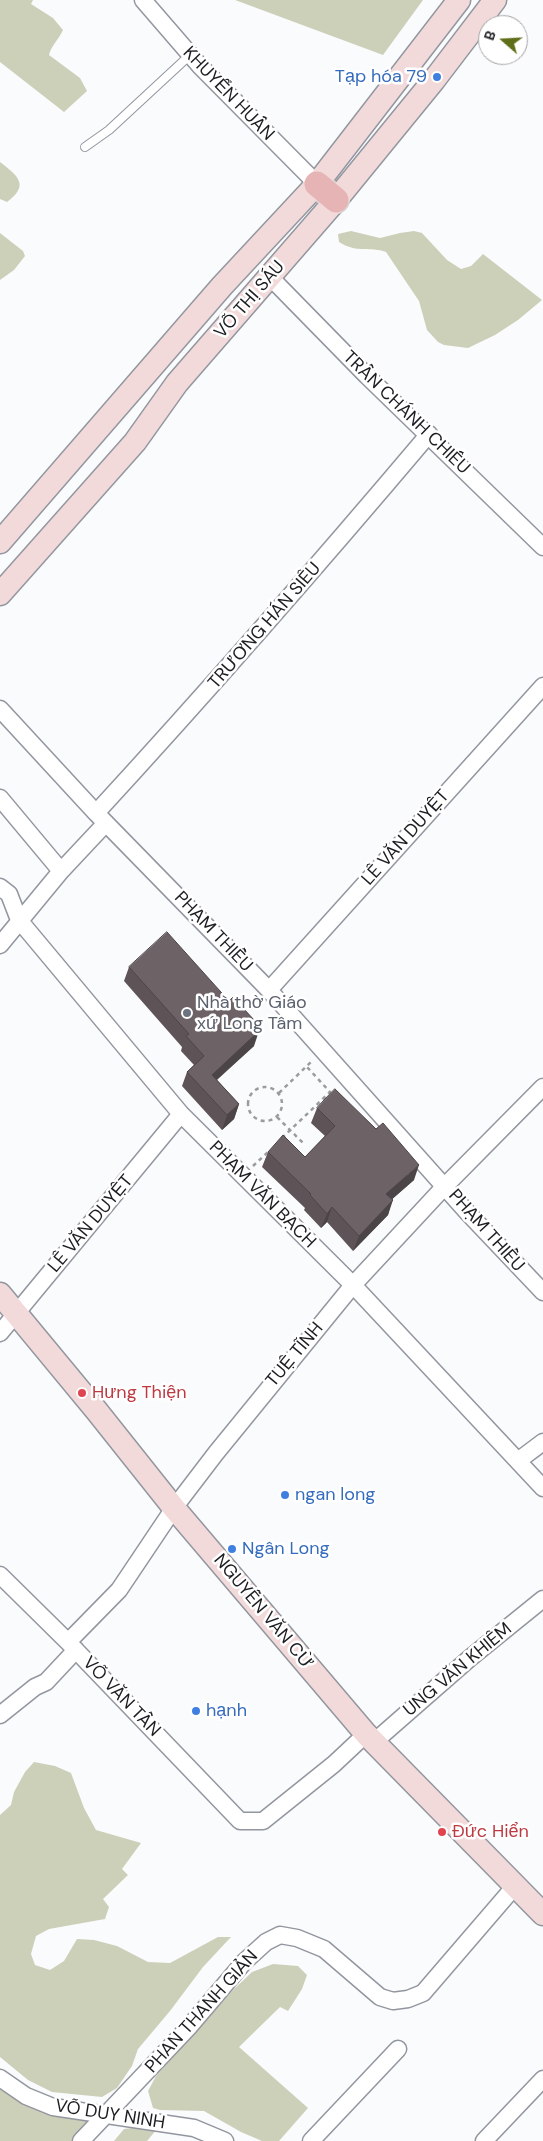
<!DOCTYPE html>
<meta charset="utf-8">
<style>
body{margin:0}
#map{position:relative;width:543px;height:2141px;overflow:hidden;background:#fafbfd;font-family:"DM Sans",sans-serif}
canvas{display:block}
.north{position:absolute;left:478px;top:15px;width:50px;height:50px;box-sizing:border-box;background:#fff;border:1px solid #a4a5a6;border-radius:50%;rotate:289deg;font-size:14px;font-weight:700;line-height:20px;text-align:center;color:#1c1d21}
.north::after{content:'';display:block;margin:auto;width:18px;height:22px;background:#5f6e19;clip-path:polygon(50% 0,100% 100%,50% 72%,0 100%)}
</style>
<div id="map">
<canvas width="543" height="2141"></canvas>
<div class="north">B</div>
</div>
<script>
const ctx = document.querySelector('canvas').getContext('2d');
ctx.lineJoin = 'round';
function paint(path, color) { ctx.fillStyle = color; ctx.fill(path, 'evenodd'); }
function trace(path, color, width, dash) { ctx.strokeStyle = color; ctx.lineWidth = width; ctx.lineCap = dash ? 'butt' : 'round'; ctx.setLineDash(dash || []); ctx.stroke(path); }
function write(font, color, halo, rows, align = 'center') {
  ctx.font = font + ' "DM Sans",sans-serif'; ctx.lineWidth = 5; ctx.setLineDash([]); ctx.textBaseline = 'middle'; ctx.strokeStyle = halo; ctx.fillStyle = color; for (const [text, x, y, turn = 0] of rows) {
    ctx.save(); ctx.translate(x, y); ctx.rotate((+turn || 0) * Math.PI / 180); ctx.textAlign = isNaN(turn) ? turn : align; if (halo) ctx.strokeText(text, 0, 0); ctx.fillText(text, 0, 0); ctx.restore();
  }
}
paint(new Path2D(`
 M0,0H33L31,4L53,18L63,30C59,39 51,46 49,55L80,78L87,91L64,112L0,62Z
 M235,0H423L383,55Z
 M0,162C18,176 30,185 7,202L0,199Z
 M351,231L380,238L400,233L414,231L422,233L447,260L461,269L471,266L483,254L542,300L518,320L495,335L468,348L444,345L438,342L427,330L419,301L386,252C370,246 358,254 339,242L338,234Z
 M0,233L23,251L25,256L14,270L0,280Z
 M34,1762L55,1766L71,1773L84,1808L96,1830L141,1843L122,1869L128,1875L103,1899L109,1907L105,1919L49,1929L36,1936L31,1954L35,1965L50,1970L64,1961L77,1939L94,1940L117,1946L148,1962L170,1963L218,1937H231L203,1967L170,2011L138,2049L132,2066L117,2088L102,2097L52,2092L28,2080L0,2057V1815L11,1805L14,1792L25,1772Z
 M273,1964L298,1966L307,1975L302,1989L288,2011L280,2007L239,2047L308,2108L279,2141H262L241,2132L204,2111L160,2110L153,2108L148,2091L156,2076L231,1992L252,1972Z
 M0,2080L101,2120L92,2141H0Z
 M146,2126L157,2129L147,2141H114L124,2129Z`), '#ccd0b9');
const lane = new Path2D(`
 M85,147L109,130L190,55`);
const street = new Path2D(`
 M143,0L200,66L317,184
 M270,277L367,376L543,547
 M0,709L96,813L269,990L467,1212L543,1292
 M0,798L61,871
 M96,813C210,689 320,563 429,434
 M0,887L9,894L19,920L181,1114L353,1285L543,1488
 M0,945L61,871L106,823
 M269,990L543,686
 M0,1333L181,1114
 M519,1460L543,1442
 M0,1575L68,1642L240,1821H263L334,1764L366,1734
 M68,1642L119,1590L174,1508L216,1453L353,1285L445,1186L543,1087
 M0,1715L35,1687L46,1682L76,1650
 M374,1742L470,1658L543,1599
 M0,2078L26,2096L53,2107L194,2128L225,2141
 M81,2141L188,2028L244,1962L266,1942L280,1935L297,1938L324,1949L380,1997L393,2001L408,1999L423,1993L515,1886
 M311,2141L398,2049
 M484,2141L543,2079`);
const secondary = new Path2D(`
 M0,542L222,286L317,184L459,0
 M0,594L135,442L177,383L336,200L434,80L495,0
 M0,1294L96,1410L174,1508L366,1734L543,1914`);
const primary = new Path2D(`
 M317,184L336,200`);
trace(lane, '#92969f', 10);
trace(street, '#92969f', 19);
trace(secondary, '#92969f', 25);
trace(primary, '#d6d6d7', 28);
trace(new Path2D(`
 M248 1104a17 17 0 1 1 34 0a17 17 0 1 1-34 0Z
 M279,1093L312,1061
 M277,1117L304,1144
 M282,1138L330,1092L307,1067
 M253,1166L269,1151`), '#9b9c9f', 2.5, [4, 4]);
trace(lane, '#fff', 8);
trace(street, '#fff', 16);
trace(secondary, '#f3dada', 22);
trace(primary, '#e7b4b5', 25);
paint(new Path2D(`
 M129,967L229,1001L254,1025V1046L217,1080L239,1104L234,1119L222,1130L182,1086L187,1072L194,1065L181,1051L182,1047L124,981Z
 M317,1108L414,1180L392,1199L388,1215L353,1251L327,1222L321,1228L304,1210L305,1208L262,1167L268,1152L305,1157L325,1136L311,1123Z`), '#5e5458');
paint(new Path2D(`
 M259,1031L254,1046L206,1089L212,1075Z
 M239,1104L234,1119L222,1130L227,1115Z
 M419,1165L414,1180L381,1209L386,1194Z
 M393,1200L388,1215L353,1251L359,1236Z
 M332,1207L327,1222L321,1228L327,1214Z`), '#4c4547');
const building = new Path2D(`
 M167,932L229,1001L233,997L255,1021L253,1024L259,1031L212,1075L239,1104L227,1115L187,1072L204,1056L186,1036L189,1034L129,967Z
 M335,1089L376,1129L383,1123L419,1165L386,1194L393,1200L359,1236L332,1207L327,1214L310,1195L311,1194L268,1152L283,1135L305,1157L335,1126L317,1108Z`);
paint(building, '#6d6266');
trace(building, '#4c4547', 1);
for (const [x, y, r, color] of [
 [437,77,5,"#3f7fe0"],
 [187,1013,5,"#6b7280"],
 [82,1393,5,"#e0444e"],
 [285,1495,5,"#3f7fe0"],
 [232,1549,5,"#3f7fe0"],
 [196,1711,5,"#3f7fe0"],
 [442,1832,5,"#e0444e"]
]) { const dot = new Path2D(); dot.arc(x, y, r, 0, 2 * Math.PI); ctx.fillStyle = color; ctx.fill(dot); trace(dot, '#fff', 2); }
write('18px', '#366cbe', '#fff', [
 ["Tạp hóa 79",427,77,"right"],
 ["ngan long",295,1495],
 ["Ngân Long",242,1549],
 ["hạnh",206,1711]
], 'left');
write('18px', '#1c1d21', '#fff', [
 ["KHUYỂN HUẤN",228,94,46],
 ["VÕ THỊ SÁU",250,300,-49],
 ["TRẦN CHÁNH CHIẾU",406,413,44],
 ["TRƯƠNG HÁN SIÊU",265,626,-49],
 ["LÊ VĂN DUYỆT",406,838,-48],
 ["PHẠM THIỀU",213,932,46],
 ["PHẠM VĂN BẠCH",262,1195,45],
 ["LÊ VĂN DUYỆT",91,1224,-50],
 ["PHẠM THIỀU",486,1231,48],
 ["TUỆ TĨNH",295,1355,-50],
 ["NGUYỄN VĂN CỪ",263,1612,50],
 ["UNG VĂN KHIÊM",458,1670,-40],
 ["VÕ VĂN TẦN",121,1697,46],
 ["PHAN THANH GIẢN",202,2012,-48],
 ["VÕ DUY NINH",110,2115,9]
]);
write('18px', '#5b616d', '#fff', [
 ["Nhà thờ Giáo",197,1003],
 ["xứ Long Tâm",197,1024]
], 'left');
write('18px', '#be3a42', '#fff', [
 ["Hưng Thiện",92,1393],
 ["Đức Hiển",452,1832]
], 'left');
</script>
